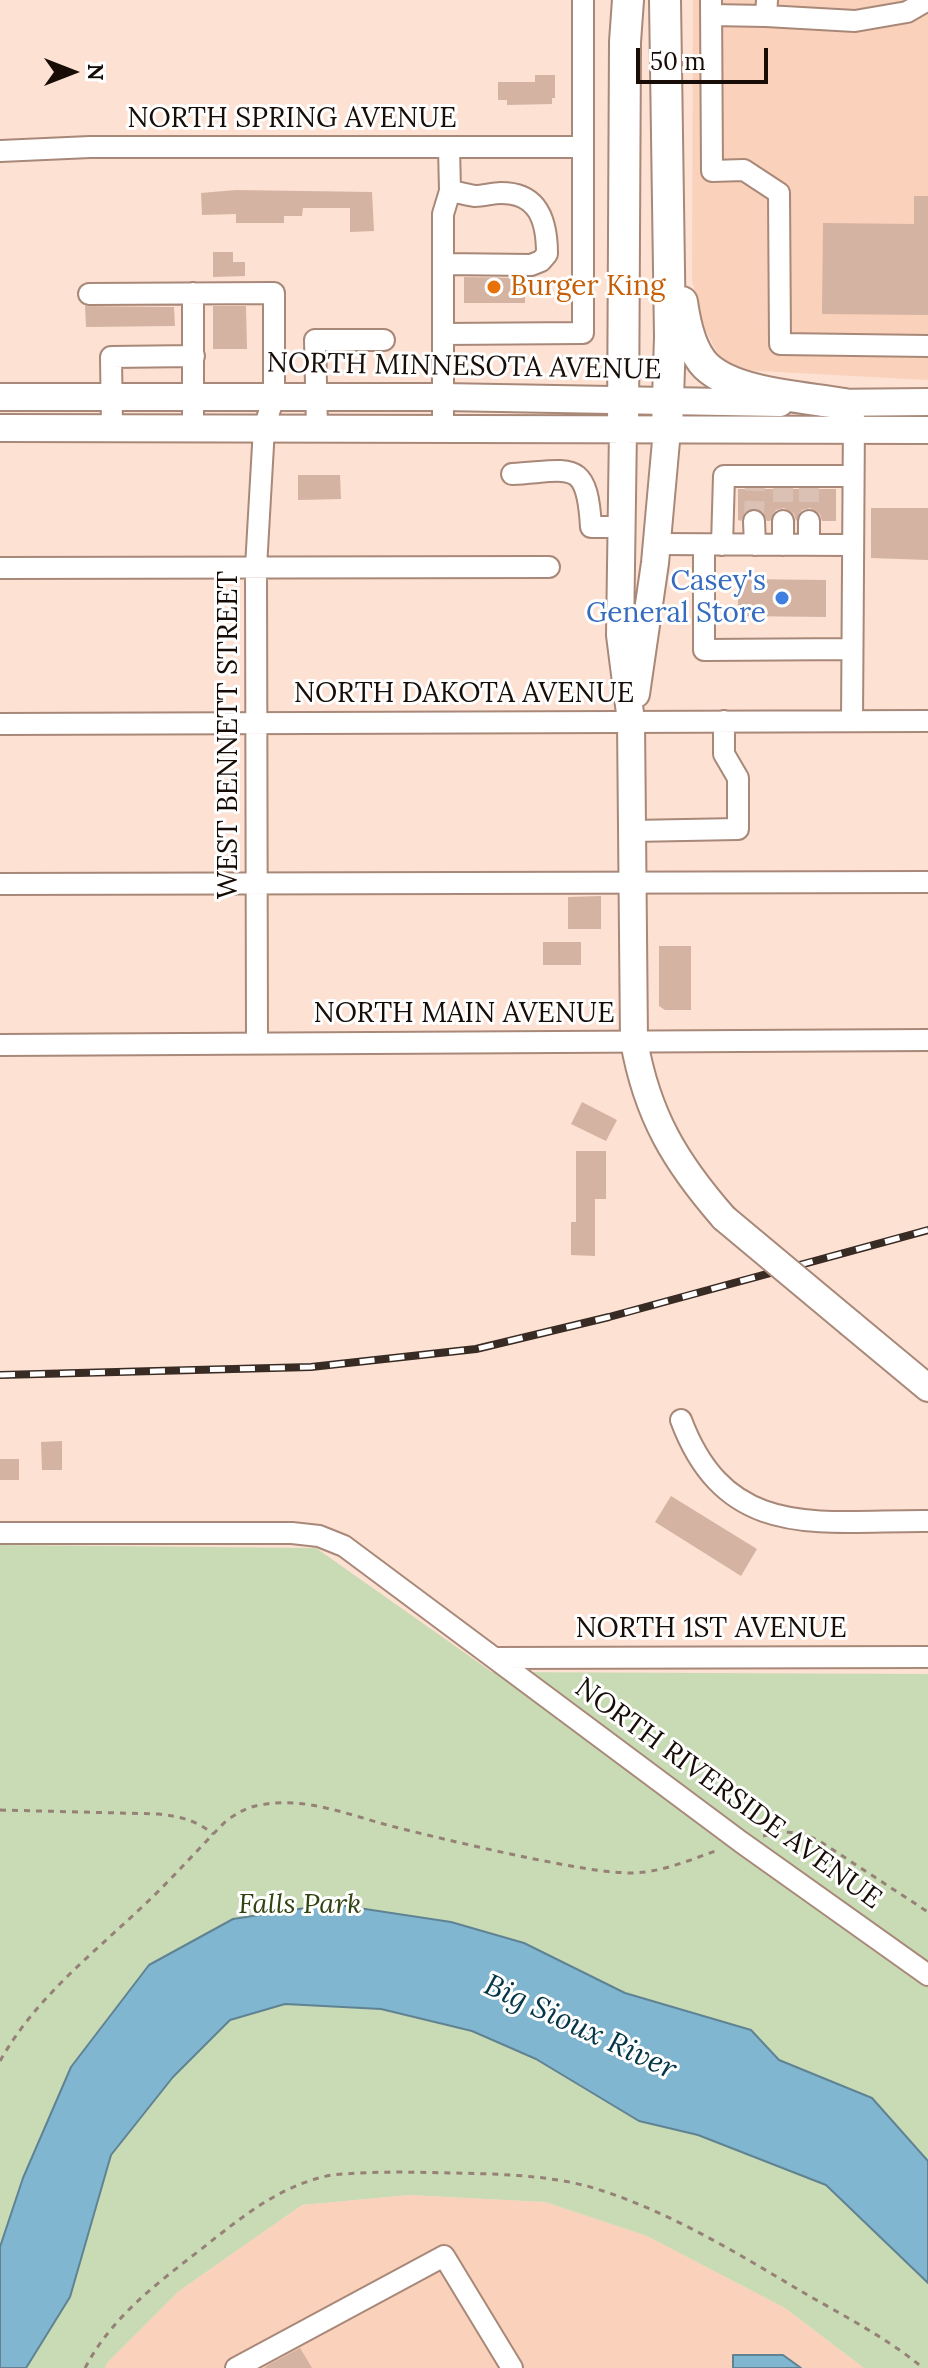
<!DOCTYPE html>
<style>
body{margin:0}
#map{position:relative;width:928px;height:2368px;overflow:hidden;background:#fde1d3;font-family:Lora,serif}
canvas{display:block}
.north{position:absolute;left:32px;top:32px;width:80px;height:80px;-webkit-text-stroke:6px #fff;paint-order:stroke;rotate:90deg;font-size:22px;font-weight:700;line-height:32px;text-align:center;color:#170c06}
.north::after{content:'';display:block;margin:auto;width:28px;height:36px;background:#170c06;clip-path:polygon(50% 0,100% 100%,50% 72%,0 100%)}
.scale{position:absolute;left:636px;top:48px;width:132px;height:36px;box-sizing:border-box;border:4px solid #170c06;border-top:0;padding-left:10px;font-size:24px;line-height:28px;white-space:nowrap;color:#170c06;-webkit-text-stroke:6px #fff;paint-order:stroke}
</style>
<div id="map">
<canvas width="928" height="2368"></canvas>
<div class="north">N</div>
<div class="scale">50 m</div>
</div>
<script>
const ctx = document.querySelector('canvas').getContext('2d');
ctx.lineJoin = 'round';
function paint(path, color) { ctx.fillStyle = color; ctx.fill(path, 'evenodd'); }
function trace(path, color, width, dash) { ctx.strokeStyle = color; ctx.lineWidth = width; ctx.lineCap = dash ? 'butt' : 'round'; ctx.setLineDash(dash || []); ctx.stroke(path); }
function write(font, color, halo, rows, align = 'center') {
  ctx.font = font + ' Lora,serif'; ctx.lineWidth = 6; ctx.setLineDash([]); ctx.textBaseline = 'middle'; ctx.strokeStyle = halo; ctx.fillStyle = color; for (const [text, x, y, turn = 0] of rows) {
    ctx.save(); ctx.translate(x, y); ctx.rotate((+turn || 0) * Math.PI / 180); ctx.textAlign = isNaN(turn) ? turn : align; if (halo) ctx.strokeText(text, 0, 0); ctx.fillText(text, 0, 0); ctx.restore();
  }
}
paint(new Path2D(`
 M693,0H928V380L741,370L720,358L705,329L692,280Z
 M409,2195L545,2202L647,2236L785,2308L864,2368H105L107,2363L179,2291L302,2205Z`), '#fad1bb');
paint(new Path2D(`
 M0,1545L316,1548L492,1672L928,1674V2368H864L785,2308L647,2236L545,2202L409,2195L302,2205L179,2291L107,2363L105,2368H0Z`), '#c9dbb5');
const water = new Path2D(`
 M332,1904L451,1922L524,1943L625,1993L751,2030L779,2060L872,2098L928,2161V2283L826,2185L698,2135L639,2121L536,2059L472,2031L381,2009L285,2004L230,2020L173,2077L111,2155L70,2297L26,2368H0V2247L23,2178L71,2067L149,1965L233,1919Z
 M733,2355H783L801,2368H733Z`);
paint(water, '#80b6cf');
trace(water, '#608393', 2);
paint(new Path2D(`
 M535,75H555V98H552V104L507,105V100H498V82H535Z
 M236,190L372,192L374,231L350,232V208H303L302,216H284V223H236V214L202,215L201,193Z
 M914,196H928V315L822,314L823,223L914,224Z
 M213,252H233V262H245V276L213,277Z
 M464,277L525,278V303H464Z
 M85,306L174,307L175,326L86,327Z
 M213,306H246L247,349H213Z
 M298,475H340L341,499L298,500Z
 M738,489H836V521H822L820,514L810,508L802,510L796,521L794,514L784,508L776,510L770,521H767L761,510L754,508L746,511L741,521L738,520Z
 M871,508H928V560L871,558Z
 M738,579L826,580V617L738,616Z
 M601,896V929H568V897Z
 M543,942H581V965H543Z
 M659,946H691V1010H665L659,1006Z
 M582,1102L617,1120L606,1141L571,1124Z
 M576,1151H606V1199H595V1256L571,1255V1222H576Z
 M62,1441V1470H42L41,1442Z
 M0,1459H19V1480H0Z
 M671,1496L757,1549L741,1576L655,1522Z
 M300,2348L312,2368H264L268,2365Z`), '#d4b3a2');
trace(new Path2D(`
 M783,482V521
 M809,482V521
 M754,521L755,482`), '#dac1b4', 20, [20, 10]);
const minor = new Path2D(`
 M711,0L712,171L744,170L779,193L780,344L928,346
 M711,15L766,16L767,0
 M766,16L855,21L907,12L928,0
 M449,147L450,191L443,214V334L583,333V0
 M0,151L90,147H583
 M443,264L531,265L541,261L547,254C547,221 539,193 501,193C492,193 484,196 475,196C467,195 458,192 450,191
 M89,294L274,293V397L264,428L256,567L257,1043
 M443,334V429
 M112,428L111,357L194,356
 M193,428V293
 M317,428L315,340H384
 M512,474C571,471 587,457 591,527H622
 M754,521L755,545
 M809,521V545
 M656,544L853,545
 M704,545V650L852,649
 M722,545L724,476H853
 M783,545V521
 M0,568L549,567
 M852,721L854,417
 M0,724L928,721
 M632,831L738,829V778L724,754V721
 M0,884L928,882
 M0,1045L928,1040
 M681,1420C727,1543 821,1520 928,1521
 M0,1533H292L319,1536L344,1546L741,1842L928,1975
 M495,1658L928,1657
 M236,2368L444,2256L512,2368`);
const major = new Path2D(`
 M0,397H443L780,403
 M824,403L928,402
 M0,428L928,430
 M623,429L620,635L631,721L634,1041C647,1115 675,1162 724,1218
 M636,694L655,563L667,430
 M851,1324L928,1388`);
const highway = new Path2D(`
 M665,0L670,337L667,430
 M682,302C685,323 691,351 706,366C735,394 805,397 844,404
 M623,429L625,42L628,0`);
trace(minor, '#a88878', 24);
trace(major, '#a88878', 30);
trace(highway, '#a88878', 34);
trace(new Path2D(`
 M0,1810L159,1814C181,1817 196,1820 213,1834
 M763,1836C786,1830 796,1831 818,1840L928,1912
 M0,2061C35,1999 90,1956 141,1908C171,1880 198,1849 227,1820C238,1813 247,1807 260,1805C304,1796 349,1815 391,1826C438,1838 486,1849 534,1859C566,1865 597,1872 630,1873C660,1873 690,1860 718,1850
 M85,2368C112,2317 155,2285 200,2250C241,2218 279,2185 332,2175C372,2171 413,2172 454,2173C498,2174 544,2175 587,2186C663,2208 732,2250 799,2290C840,2314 886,2337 923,2368`), '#968177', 3, [6, 6]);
trace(minor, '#fff', 20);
trace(major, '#fff', 26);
trace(highway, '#fff', 30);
const rail = new Path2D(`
 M0,1375L311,1367L476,1349L609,1317L928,1230`);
trace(rail, '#382b24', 8);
trace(rail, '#fff', 5, [15]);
const majorBridge = new Path2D(`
 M724,1218L851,1324`);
trace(majorBridge, '#a88878', 30, []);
trace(majorBridge, '#fff', 26);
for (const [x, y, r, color] of [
 [494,287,8,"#e8710a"],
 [782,598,8,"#3f7fe0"]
]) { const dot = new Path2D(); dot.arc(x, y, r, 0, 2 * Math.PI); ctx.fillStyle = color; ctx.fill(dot); trace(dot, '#fff', 3); }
write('28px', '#170c06', '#fff', [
 ["NORTH SPRING AVENUE",292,119],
 ["NORTH MINNESOTA AVENUE",464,367,1],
 ["NORTH DAKOTA AVENUE",464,694],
 ["WEST BENNETT STREET",229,735,-90],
 ["NORTH MAIN AVENUE",464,1014],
 ["NORTH 1ST AVENUE",711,1629],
 ["NORTH RIVERSIDE AVENUE",728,1794,36]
]);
write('28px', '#c56008', '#fff', [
 ["Burger King",510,287]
], 'left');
write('28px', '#366cbe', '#fff', [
 ["Casey's",766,582],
 ["General Store",766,614]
], 'right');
write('italic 28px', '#304311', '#fff', [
 ["Falls Park",300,1905]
]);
write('italic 30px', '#043648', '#fff', [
 ["Big Sioux River",580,2028,25]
]);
</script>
